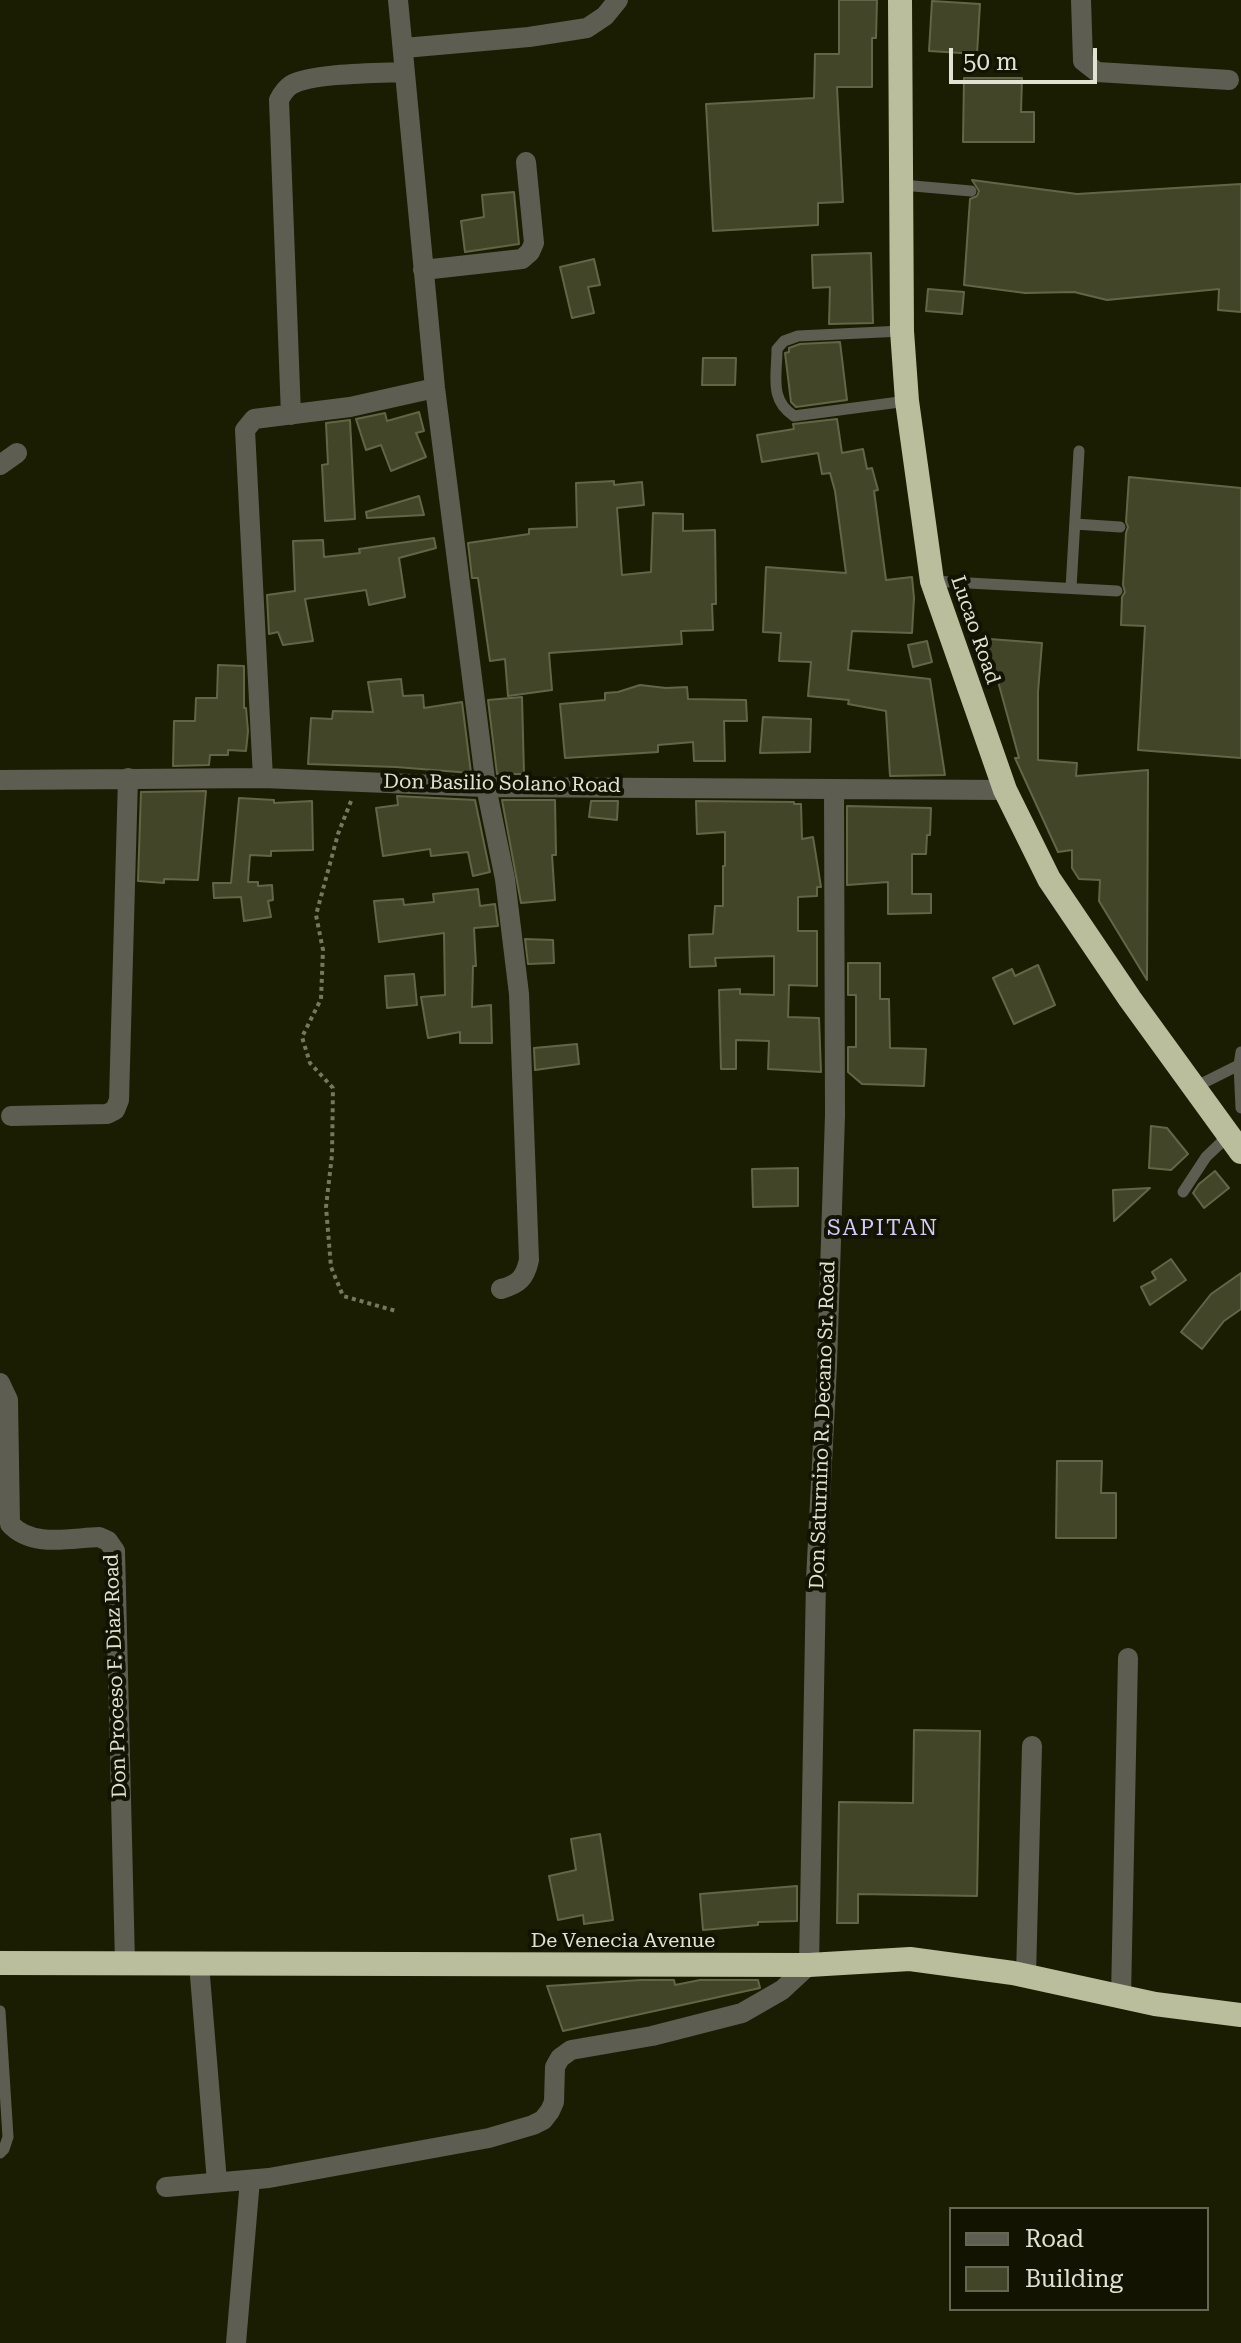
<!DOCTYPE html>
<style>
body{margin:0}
#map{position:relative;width:1241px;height:2343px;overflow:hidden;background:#1b1d02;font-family:"Roboto Serif",serif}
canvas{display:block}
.legend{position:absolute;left:949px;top:2207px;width:260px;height:104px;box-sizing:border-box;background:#121300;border:2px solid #656654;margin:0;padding:10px 14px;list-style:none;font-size:24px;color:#e1e3d2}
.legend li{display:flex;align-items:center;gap:16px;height:40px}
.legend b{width:40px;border:2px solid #656654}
.scale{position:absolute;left:949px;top:48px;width:148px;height:36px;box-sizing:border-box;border:4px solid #e1e3d2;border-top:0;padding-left:10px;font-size:24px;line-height:28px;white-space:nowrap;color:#e1e3d2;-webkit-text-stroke:6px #121300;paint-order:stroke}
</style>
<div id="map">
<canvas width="1241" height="2343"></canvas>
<ul class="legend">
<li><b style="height:10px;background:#5d5e51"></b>Road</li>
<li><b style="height:22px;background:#434528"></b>Building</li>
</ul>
<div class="scale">50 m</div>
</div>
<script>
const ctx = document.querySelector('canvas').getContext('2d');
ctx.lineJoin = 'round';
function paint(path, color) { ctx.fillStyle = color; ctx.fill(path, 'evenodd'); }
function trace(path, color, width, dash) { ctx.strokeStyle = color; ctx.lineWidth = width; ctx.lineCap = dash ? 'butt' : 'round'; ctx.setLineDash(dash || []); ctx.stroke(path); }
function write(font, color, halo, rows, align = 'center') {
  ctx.font = font + ' "Roboto Serif",serif'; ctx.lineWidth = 8; ctx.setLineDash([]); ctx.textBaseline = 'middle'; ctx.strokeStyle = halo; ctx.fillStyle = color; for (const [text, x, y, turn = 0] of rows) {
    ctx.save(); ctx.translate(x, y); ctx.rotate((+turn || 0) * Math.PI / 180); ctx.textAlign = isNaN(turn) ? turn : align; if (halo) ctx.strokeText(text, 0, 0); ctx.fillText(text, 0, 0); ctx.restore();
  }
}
const building = new Path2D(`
 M839,0H877L876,38H872V87H837L843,202L818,203V225L713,231L706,104L814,98L815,54H839Z
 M932,1L980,4L977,54L929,51Z
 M964,78H1022L1021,112H1034V142H963Z
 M972,180L1077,194L1241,184V312L1218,310L1219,289L1107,300L1074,292L1025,293L964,285L970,199L977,196L979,191Z
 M514,192L519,244L465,252L461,221L484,217L482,195Z
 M871,253L873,323L829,324L830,287L813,288L812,255Z
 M594,259L600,285L588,287L594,313L572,318L560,267Z
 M928,289L964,292L962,314L926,311Z
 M840,342L847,400L796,407L791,402L785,353L789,352V348L800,344Z
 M703,358H736L735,385H702Z
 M419,412L424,431L416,433L426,457L391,471L381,445L366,450L356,419L385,413L387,421Z
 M837,419L842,453L863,449L867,469L872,468L878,490L874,491L886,580L912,577L914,598L912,633L852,631L848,670L930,679L945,775L890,776L886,711L848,704L849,700L808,696L811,662L779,661L781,633L763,632L766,567L846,573L835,491L830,473L822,474L818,453L762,462L757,435L794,429L793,424Z
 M350,420L355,519L325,521L322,465L328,464L326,423Z
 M1129,477L1241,488V758L1138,750L1145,626L1121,625L1122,597L1125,592L1123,585L1126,533L1128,527L1126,522Z
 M614,481V485L642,482L644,505L617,508L622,575L651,572L653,513L683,514V531L715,530L716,604H712L713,630L681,631L682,644L549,653L552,690L508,696L505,659L490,661L478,578H472L468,543L529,534V529L577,527L576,483Z
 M419,496L424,515L367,518L366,512Z
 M434,538L436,548L399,558L405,597L369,605L366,590L305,599L313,641L283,645L278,632L269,634L267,595L295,591L293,541L323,540L324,557L360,553L359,549Z
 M990,639L1042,643L1038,692V760L1077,763L1076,776L1148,770L1147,980L1099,901L1100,880L1079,879L1072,868V850L1058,852L1015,758H1019L996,674L987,673Z
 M927,641L932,662L913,667L908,645Z
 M218,665L244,666V708H246L248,731L246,751L228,750V755H210L209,765L173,766L174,721H195L196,698H217Z
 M401,679L403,696L423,695L424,708L462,702L471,773L396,767L308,764L311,718L332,719L333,711L373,712L368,682Z
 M640,685L666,688L687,687L688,699L746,700L747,721H724L725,761H694L693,742L658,745V752L565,758L560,704L605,700V693L618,692Z
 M522,697L524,774H497L488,700Z
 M763,717L811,719L810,752L760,753Z
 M206,791L198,880L164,879V883L138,881L141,792Z
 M397,796L475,800L490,872L473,876L468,852L431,856L430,849L383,856L376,808L398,805Z
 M239,798L274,800V803L312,801L313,850L271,851V856L250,855L248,882H258V886L272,885L273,900L268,901L271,917L244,921L241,897L214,898L213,883H231Z
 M502,800H555L556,855H552L555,900L521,903Z
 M591,801H618L617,820L589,817Z
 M696,801L794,802V804H801L802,839L813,837L821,887H817V896L798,897V931H817V986L789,985L788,1017L819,1018L821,1072L768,1069L769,1041L736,1040V1069H721L719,990L740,989V994L774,995V956L715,958L716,966L690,967L689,935L713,934L715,906H723V866H725V832L697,834Z
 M847,806L931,808L930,835H927L926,854H912V894H931V913L888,914V882L847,885Z
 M478,889L480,906L495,904L498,926L474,928L476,966H473L472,1007L491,1005L492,1043H460V1032L428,1038L421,997L445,995L444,933L379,942L374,901L403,899L404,905L434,902L433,894Z
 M525,939L553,940L554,963L528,964Z
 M848,963H880V999H889L890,1048L926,1049L924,1086L862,1084L848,1072V1047H856V995H848Z
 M1038,965L1055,1005L1014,1024L993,978L1012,969L1015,976Z
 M414,974L417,1005L387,1008L385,976Z
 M577,1044L579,1064L535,1070L534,1048Z
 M1151,1126L1167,1128L1188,1154L1171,1170L1149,1168Z
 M798,1168V1206L753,1207L752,1169Z
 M1215,1171L1229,1188L1204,1208L1193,1193L1199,1184Z
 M1150,1188L1114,1221L1113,1190Z
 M1171,1259L1186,1280L1150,1305L1141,1287L1156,1279L1152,1272Z
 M1241,1273V1309L1224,1321L1202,1349L1181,1332L1211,1294Z
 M1057,1461H1102L1101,1493H1116V1538H1056Z
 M914,1730L980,1731L977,1896L858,1894V1923H837L839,1802L913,1803Z
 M600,1834L613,1920L584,1924L583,1915L558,1920L549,1876L576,1870L571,1839Z
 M797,1886V1921L758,1922V1925L703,1930L700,1894Z
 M641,1980H674L675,1985L700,1980H758L760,1988L563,2031L547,1986Z`);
paint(building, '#434528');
trace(building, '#636547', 2);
trace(new Path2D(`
 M351,801L338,834L316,915L323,950L321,999L302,1037L310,1063L333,1088L332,1155L326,1207L331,1267L343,1296L396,1311`), '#757761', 4, [4, 4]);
trace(new Path2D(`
 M902,185L971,191
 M902,331L798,336L784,341L777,349C777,376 769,400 794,416L907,401
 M1075,524L1120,527
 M932,581L1117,591
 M1071,588L1079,451
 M1241,1052L1239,1065L1241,1108
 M1193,1088L1239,1065
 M1183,1192L1206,1157L1229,1135
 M0,2011L8,2137L4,2149L0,2153`), '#5d5e51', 11);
trace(new Path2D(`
 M398,0L435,388L486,787L505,879L519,994L529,1260C525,1278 519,1284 501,1289
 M1081,0L1083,61L1097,72L1229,80
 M404,48L529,37L587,28L605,16L618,0
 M423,270L522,259L530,252L534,243L526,162
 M291,415L279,100C282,94 285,89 291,85C311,73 377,73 403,72
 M0,465L17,453
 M263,778L245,430L254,419L350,407L435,388
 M0,780L263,778L486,787L1005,790
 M11,1116L107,1114L115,1110L119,1100L128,778
 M0,1383L8,1400L10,1524C32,1548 70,1538 99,1537L108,1541L115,1551L125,1963
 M199,1964L217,2182
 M1026,1976L1032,1746
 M1121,1997L1128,1658
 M166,2187L269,2178L489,2138L533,2125L543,2120L550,2111L554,2102L555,2067L560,2058L571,2050L652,2036L742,2013L782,1990L809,1965L816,1580L827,1365L835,1115L834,789
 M236,2343L250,2180`), '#5d5e51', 20);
trace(new Path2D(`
 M900,0L902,331L907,401L932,581L1005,790L1049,879L1130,999L1241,1152
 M0,1963L809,1965L910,1959L1013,1973L1155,2004L1241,2015`), '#bbbe9d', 24);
write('20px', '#e1e3d2', '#121300', [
 ["Lucao Road",975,630,71],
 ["Don Basilio Solano Road",502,784,1],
 ["Don Saturnino R. Decano Sr. Road",823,1425,-88],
 ["Don Proceso F. Diaz Road",116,1676,-92],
 ["De Venecia Avenue",623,1941]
]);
ctx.letterSpacing = '2px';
write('22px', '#d1cbf6', '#121300', [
 ["SAPITAN",883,1229]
]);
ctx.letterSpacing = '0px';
</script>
